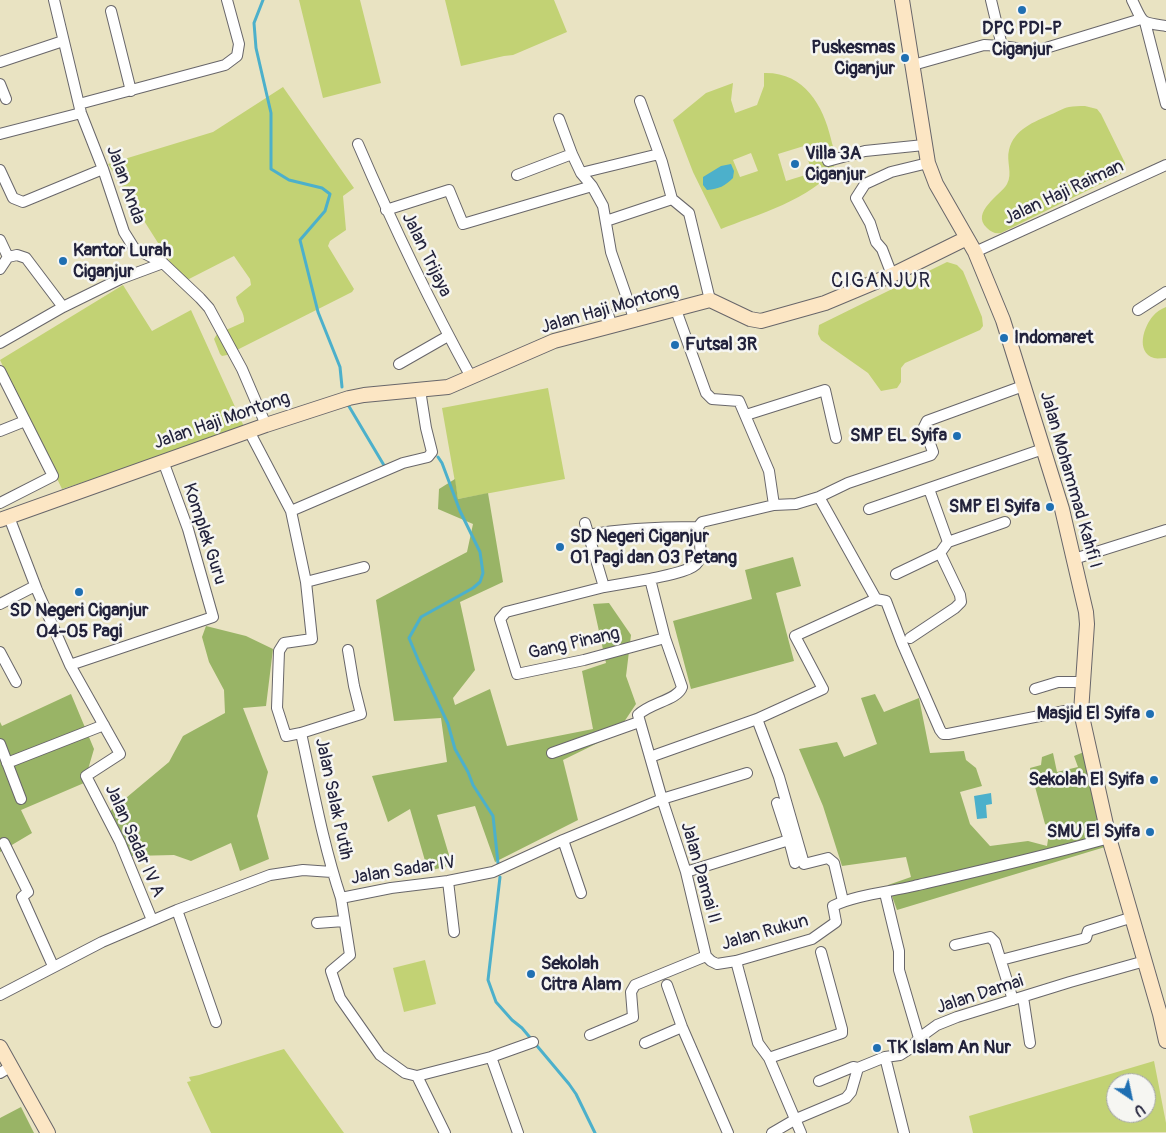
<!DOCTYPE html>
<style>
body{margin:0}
#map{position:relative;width:1166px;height:1133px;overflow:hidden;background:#e9e3c2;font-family:Pangolin,sans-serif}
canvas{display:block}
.north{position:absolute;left:1106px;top:1073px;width:50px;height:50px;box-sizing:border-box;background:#f6f6f2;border:1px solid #a1a1a9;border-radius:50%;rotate:146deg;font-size:14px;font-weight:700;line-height:20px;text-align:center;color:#22223b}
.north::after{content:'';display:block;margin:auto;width:18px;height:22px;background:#1f6fb2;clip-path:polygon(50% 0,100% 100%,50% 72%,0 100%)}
</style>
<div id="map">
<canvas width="1166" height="1133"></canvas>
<div class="north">U</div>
</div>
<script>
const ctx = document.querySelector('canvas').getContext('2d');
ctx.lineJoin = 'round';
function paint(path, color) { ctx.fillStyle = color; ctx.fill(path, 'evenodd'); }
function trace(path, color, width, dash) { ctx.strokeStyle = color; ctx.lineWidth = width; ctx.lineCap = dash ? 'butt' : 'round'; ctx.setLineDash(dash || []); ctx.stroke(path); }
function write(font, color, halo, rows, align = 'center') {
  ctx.font = font + ' Pangolin,sans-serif'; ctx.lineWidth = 5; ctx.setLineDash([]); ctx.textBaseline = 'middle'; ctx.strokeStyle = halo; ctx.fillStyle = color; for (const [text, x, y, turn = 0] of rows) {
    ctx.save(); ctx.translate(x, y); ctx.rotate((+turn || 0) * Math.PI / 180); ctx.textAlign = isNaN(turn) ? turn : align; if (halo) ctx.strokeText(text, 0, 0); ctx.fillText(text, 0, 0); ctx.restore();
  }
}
paint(new Path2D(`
 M299,0H360L381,83L323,98Z
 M445,0H554L567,32L513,55L504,56L461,66Z
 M764,73C804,72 823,105 831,139C833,149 839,159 833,168C816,198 753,216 721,229L693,172L673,120L706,93L733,83L731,100L735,113L757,105L764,86ZM804,146L812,173L786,181L778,154ZM751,153L758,171L740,177L733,160Z
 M283,87L354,188L343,196L346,230L330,241L328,246L354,289L352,292L227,355L222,356L220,354L214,339L217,334L244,322C245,312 237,306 236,297L251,285L250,279L234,256L189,279L179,276L108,164L213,132Z
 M1085,106L1097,109L1101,114L1125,163L1124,171L1119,175L1001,233C995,234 991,232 987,228C970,212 1001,195 1007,184C1013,174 1006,161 1009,150C1014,129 1034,122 1052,114C1057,112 1063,108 1069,107C1074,106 1079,106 1085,106Z
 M947,262L957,265L963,271L982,317L983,326L980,330L905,363L901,368V382L897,388L881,391L868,373L821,340L818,334L819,325Z
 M123,285L152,331L191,310L246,431L62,489L0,360Z
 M1166,307V358C1162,358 1157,359 1154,358C1135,352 1144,326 1153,316C1156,312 1161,309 1166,307Z
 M548,388L565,479L458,499L442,408Z
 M425,960L436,1004L404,1012L393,968Z
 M284,1049L344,1133H211L187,1082L191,1081L189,1077L199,1075Z
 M1154,1061L1166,1123V1132L973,1133L969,1116ZM1116,1083H1146V1113H1116Z`), '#c2d274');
paint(new Path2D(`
 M455,479L458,499L488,493L503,582L460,602L475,670L453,698L455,705L490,689L507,746L593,729L582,671L606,663L593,604L609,603L631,635L626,676L636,704L616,734L563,760L578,820L495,862L475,806L437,815L452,865L428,871L410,809L388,822L372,776L447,762L441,718L394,721L376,600L467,552L473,524L438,509L439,489Z
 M793,557L801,586L776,593L794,661L691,689L673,621L752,599L745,570Z
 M206,626L246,636L273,649L266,706L243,708L268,772L257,816L269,859L240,871L231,843L191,861L174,855L132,856L108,813L169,762L183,736L225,713L224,690L209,662L202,637Z
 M71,694L94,749L84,783L21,810L32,833L0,852V722L2,726Z
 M875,694L884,712L919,698L930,753L964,751L966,760L976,768L982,786L960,792L970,824L990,846L1028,841L1047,846L1050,827L1045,824L1030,768L1041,765L1042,757L1053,753L1057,772L1078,767L1074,756L1084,752L1105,847L897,910L888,885L911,877L906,857L842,866L823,806L799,749L837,742L844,757L877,744L861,698Z
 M21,1107L34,1133H0V1118Z`), '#99b466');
paint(new Path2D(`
 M731,164L734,171L733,178C725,186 719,189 707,190L703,185V177L721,166Z
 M991,793L992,804L986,805L987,818L977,819L974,796Z`), '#4cb0cb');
trace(new Path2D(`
 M263,0L254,23L256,48L271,113V169L289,180L322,188L330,194L325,211L300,240L318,312L340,367L342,387
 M347,403L385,467
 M438,457L442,463L460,511L480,552L483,573L480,582L473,588L421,617L409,638L419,662L448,724L455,749L468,772L473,785L493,816L498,863
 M500,877L488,980L496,1002L512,1020L522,1028L569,1084L576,1094L595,1133`), '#4cb0cb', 3);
const street = new Path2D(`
 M54,0L81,113L103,169L124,232L134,248L163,263L200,298L209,308L242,369L266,425
 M991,0L1002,46
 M1132,0C1144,24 1139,22 1166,26
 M111,11L131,91
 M1145,22L1166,104
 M0,62L63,41
 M913,65L984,45L1002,46L1036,51L1141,19
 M0,84L6,99
 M640,101L662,162L672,199L689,213L710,300
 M79,104L225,65L237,56L239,44L227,0
 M559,119L572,154L581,173L592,186L603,206L611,252L635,321
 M0,134L81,113
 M358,144C392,223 429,301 471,377
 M828,161L865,151L924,145
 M0,170L13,198L23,202L103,169
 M581,173L659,154
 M517,175L572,154
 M386,210L449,190L463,224L592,186
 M606,221L672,199
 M0,240L8,257L0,269
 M975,252L1166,165
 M8,257L17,255L26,258L63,307
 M892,275L882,249L876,242L870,223L856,198L865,184L891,172L928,163
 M676,310L706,393L712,399L739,401L769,471L774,505
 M1138,310L1166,292
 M608,314L612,327
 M0,343L63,307L120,279L163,263
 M399,364L448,336
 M0,371L53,476L0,503
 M746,415L825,390L836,438
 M0,431L25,421
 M249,431L291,511L306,582L312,639L284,643L279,651L277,708L286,736L301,733L361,714L354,686L348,650
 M819,497L876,599
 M869,509L1043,449
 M291,511L403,463L428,457L432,452L426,428L420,390
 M9,517L37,590L70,665L120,754L86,776L120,842L152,920
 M585,523L604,587
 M698,527C699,536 703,554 698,562C692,572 661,576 650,579L665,638L682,687C678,700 649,703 638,715L662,799L686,872L706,956
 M698,527L702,522L774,505L796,504L819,497L848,483L931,455L933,452L924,427L927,421L1023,386
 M588,535C624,528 662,527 698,527
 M948,542L1005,522
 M1074,559L1166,530
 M896,574L940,553
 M650,579L604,587L506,612L500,619L517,674L584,660L665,638
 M306,582L364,567
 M0,604L35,586
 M910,638L955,608L961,602L960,595L940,553L948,542L929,489
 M0,652L16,682
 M70,665L213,617L188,529L163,461
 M1035,689L1058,682H1083
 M757,719L779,777L804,864L828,858L834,863L843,901
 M301,733C313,788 323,844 341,898L391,888L448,881L493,872L563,840L662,799L747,773
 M0,744L21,799
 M552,753L639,722
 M650,757L757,719L823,689L795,636L876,599L886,601L902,643L940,730L943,734H948L1065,711L1081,712
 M7,763L104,725
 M777,803L789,840
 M563,840L581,893
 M4,843L28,892L22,897L53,966
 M686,872L789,840L795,863
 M448,881L454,932
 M885,893L899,951V970L919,1038
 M341,898L350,955L331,971L340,998L380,1055L405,1073L417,1076L491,1057L533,1042
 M177,910L216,1022
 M317,923L344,921
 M955,945L990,937L995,942L1013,1000
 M706,956L711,961L717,964L736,961L812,939L836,922L833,906C855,895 889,892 914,886C979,871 1045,856 1109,838
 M1001,960L1086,938L1088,931L1133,917
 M736,961L758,1043L769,1058L801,1133
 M667,985L682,1027L728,1133
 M0,995L102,942L177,910L270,875L303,870L332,872
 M1023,997L1030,1043
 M590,1035L633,1017L631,992L635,985L706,956
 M645,1043L682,1027
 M491,1057L518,1133
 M885,1057L904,1133
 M769,1058L842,1033V1029L821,952
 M0,1073L10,1067
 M417,1076L445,1133
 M819,1081L853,1067L858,1068L885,1057L900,1055L911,1048L919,1038L937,1025L957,1017L1070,982L1145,961
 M772,1133L796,1119L846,1098L851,1092L858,1068`);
const secondary = new Path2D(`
 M902,0L928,163L936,184L975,252L1003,320L1062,509L1086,612L1087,624L1081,712L1109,838L1160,1014L1166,1041
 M0,520L266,425L349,398L364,395L448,387L554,341L710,300L750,319L761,321L825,303L892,275L967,238
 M0,1047L48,1133`);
trace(street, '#68666a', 12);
trace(secondary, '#68666a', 16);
trace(street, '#fff', 10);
trace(secondary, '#fce6c4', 14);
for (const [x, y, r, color] of [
 [1022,10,5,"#1f6fb2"],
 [905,58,5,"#1f6fb2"],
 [795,164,5,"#1f6fb2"],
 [63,261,5,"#1f6fb2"],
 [1004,338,5,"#1f6fb2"],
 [675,345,5,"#1f6fb2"],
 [957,436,5,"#1f6fb2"],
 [1050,507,5,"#1f6fb2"],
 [560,547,5,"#1f6fb2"],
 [79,592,5,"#1f6fb2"],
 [1150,714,5,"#1f6fb2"],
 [1154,780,5,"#1f6fb2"],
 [1150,832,5,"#1f6fb2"],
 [531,974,5,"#1f6fb2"],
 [877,1048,5,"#1f6fb2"]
]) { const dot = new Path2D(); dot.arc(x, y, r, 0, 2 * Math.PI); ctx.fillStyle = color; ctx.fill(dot); trace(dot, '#f6f6f2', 2); }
write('bold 18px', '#22223b', '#f6f6f2', [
 ["DPC PDI-P",1022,29,"center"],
 ["Ciganjur",1022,50,"center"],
 ["Puskesmas",895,48,"right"],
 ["Ciganjur",895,69,"right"],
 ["Villa 3A",805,154],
 ["Ciganjur",805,175],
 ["Kantor Lurah",73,251],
 ["Ciganjur",73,272],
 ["Indomaret",1014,338],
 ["Futsal 3R",685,345],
 ["SMP EL Syifa",947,436,"right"],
 ["SMP El Syifa",1040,507,"right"],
 ["SD Negeri Ciganjur",570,537],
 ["01 Pagi dan 03 Petang",570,558],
 ["SD Negeri Ciganjur",79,611,"center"],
 ["04-05 Pagi",79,632,"center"],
 ["Masjid El Syifa",1140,714,"right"],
 ["Sekolah El Syifa",1144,780,"right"],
 ["SMU El Syifa",1140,832,"right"],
 ["Sekolah",541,964],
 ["Citra Alam",541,985],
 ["TK Islam An Nur",887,1048]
], 'left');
write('18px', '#22223b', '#f6f6f2', [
 ["Jalan Anda",125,185,70],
 ["Jalan Haji Raiman",1064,193,-25],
 ["Jalan Trijaya",426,255,64],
 ["Jalan Haji Montong",610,309,-16],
 ["Jalan Haji Montong",222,421,-19],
 ["Jalan Mohammad Kahfi I",1070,480,74],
 ["Komplek Guru",204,534,72],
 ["Gang Pinang",574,644,-13],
 ["Jalan Salak Putih",333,799,78],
 ["Jalan Sadar IV A",134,841,66],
 ["Jalan Sadar IV",403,871,-9],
 ["Jalan Damai II",700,873,74],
 ["Jalan Rukun",765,933,-16],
 ["Jalan Damai",980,995,-18]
]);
ctx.letterSpacing = '1px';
write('20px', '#22223b', '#f6f6f2', [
 ["CIGANJUR",881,282]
]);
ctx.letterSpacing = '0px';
</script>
